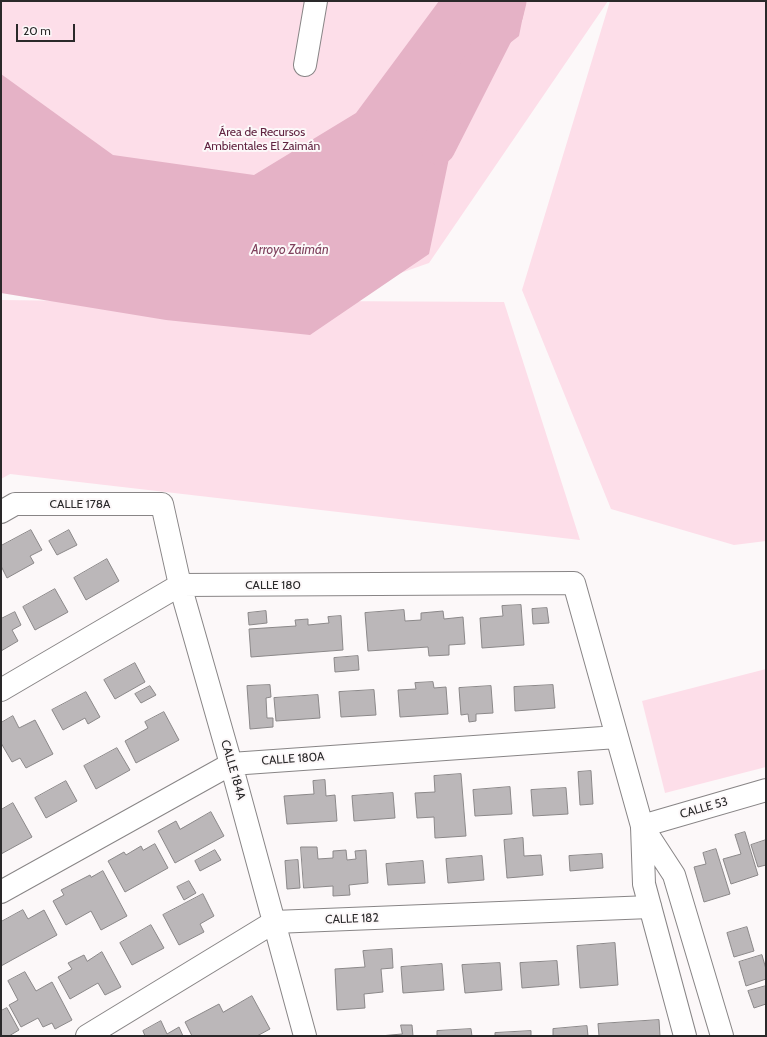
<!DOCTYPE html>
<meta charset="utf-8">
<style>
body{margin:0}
#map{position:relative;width:767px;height:1037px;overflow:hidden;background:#fcf8f9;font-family:Cabin,sans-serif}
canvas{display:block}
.frame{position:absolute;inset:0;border:2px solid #2a292a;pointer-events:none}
.scale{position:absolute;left:16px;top:24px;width:59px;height:18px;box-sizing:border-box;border:2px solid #2a292a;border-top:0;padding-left:5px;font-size:12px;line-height:14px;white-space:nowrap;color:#2a292a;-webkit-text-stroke:3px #fcf8f9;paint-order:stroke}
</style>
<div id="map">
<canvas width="767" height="1037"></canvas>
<div class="frame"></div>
<div class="scale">20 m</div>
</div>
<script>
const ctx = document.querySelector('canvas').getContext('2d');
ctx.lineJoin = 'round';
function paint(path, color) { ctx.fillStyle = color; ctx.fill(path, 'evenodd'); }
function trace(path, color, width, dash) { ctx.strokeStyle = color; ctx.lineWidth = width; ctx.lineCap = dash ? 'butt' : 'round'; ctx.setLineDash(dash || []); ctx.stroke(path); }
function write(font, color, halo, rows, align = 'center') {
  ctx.font = font + ' Cabin,sans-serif'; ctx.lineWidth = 4; ctx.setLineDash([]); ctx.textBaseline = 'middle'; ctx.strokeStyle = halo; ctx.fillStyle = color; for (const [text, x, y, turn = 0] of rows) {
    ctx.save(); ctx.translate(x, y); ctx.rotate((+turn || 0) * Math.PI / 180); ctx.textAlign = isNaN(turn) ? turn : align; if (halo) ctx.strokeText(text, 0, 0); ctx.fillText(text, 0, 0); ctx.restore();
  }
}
paint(new Path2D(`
 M1,1H608L429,263L321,301L504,302L580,540L10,474L1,479V300L80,301L1,282Z
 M610,1H766V541L734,545L611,509L522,290Z
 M766,669V767L665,793L642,701Z`), '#fddee9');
paint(new Path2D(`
 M439,1H526L519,36L466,77L429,254L310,335L166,320L1,293V74L113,155L254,175L356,113Z`), '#e5b2c6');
trace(new Path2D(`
 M438,147L506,13L509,1`), '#e5b2c6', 35);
const building = new Path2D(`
 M31,530L42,550L30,556L34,563L7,578L1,566V546Z
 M69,530L77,545L57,555L49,541Z
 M107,559L119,581L86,600L74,578Z
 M55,589L68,612L35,630L23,607Z
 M521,605L524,645L482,648L480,618L503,616L502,606Z
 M547,608L549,623L533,624L532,609Z
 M404,610L405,621L421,620V613L443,611L444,619L463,617L465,644L449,645V655L429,656L428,647L368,651L365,613Z
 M266,611L267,623L249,625L248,613Z
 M15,612L21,625L12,630L18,641L1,651V619Z
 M341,616L343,650L251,657L249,629L296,626L295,620L308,619V625L329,623L328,617Z
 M358,656L359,670L335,672L334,658Z
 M135,663L145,682L115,699L104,680Z
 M433,682L434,688L446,687L448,714L400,717L398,690L416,689L415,683Z
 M270,685L271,697L266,698L267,718H273V727L250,729L247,686Z
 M553,685L555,708L515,711L514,687Z
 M150,686L156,695L141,703L135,694Z
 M491,686L493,713L476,714V721L469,722L468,714L461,715L459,688Z
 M374,690L376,715L341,717L339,692Z
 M86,692L100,717L88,724L85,718L63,730L52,710Z
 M318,695L320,718L276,721L274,698Z
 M164,712L179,740L136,763L125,741L148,728L145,722Z
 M13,716L19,728L35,720L53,754L26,768L20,758L12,762L1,743V723Z
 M117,748L130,770L96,789L84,766Z
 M591,771L593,804L580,805L578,772Z
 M461,774L466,836L435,838L434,817L417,818L415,793L435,792L434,776Z
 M325,780L326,796L335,795L337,821L287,824L284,796L314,794L313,781Z
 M66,781L77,801L46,818L35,798Z
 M510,787L512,814L475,816L473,790Z
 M566,788L568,814L533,816L531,790Z
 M393,793L395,818L354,821L352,796Z
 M13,803L32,837L1,854V810Z
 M211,812L224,836L175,863L158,831L176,821L180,829Z
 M745,832L758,875L731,884L723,859L741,854L735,835Z
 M523,838L524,856L541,855L543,875L507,878L504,840Z
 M766,840V865L758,867L751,845Z
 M155,844L168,868L125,892L108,861L124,852L126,855L141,846L143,850Z
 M301,847H317L318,859L333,858V851L346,850L347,860L356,859L355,851L366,850L368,883L349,885L350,895L333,896V886L304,888Z
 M716,849L730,894L704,902L694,867L706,864L703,853Z
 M215,850L221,860L200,871L195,861Z
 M602,854L603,868L570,871L569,856Z
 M482,856L484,880L448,883L446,859Z
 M298,860L300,888L287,889L285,861Z
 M423,861L425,883L388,885L386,864Z
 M103,871L127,916L101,930L91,911L66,925L53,901L64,895L61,890L90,875L91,877Z
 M189,881L196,893L184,900L177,887Z
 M203,894L214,916L200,924L204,932L179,945L163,915Z
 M23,910L28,919L44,910L57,935L1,966V922Z
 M151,925L164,948L132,965L120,943Z
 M747,927L754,951L734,957L727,933Z
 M615,943L618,985L580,988L577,946Z
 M392,949L393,968L381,969L383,992L364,994L365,1008L337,1010L335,969L365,967L363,951Z
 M102,952L121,987L105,995L98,983L70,999L58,977L72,969L68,963L84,955L87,961Z
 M762,955L766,969V979L746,986L739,962Z
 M557,961L559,985L522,988L520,963Z
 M500,963L502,990L465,993L462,965Z
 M442,964L444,990L403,993L401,967Z
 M25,972L36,991L52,982L72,1020L55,1029L52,1023L43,1027L38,1018L21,1027L9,1005L18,1000L8,981Z
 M766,986V1004L754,1008L748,991Z
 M252,996L270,1029L257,1036H192L185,1022L219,1004L223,1012Z
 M7,1008L19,1030L9,1036H1V1011Z
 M659,1020L660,1036H599L598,1024Z
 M161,1021L167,1034L179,1027L183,1036H145L143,1031Z
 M401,1025H412L413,1036H380L402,1034Z
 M587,1026L588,1036H553V1029Z
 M471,1029L472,1036H437V1031Z
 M531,1031V1036H495V1033Z`);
paint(building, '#bbb7b9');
trace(building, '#8b8889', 1);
const minor = new Path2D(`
 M305,65L316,1
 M1,512L15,504H162L180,585L231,764L305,1036
 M1,690L180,585L574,583L642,826L766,790
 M1,892L231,764L617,737
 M87,1036L274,922L650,907`);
const major = new Path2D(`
 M642,826L674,875L722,1036
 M642,826L644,884L685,1036`);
trace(minor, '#888586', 24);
trace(major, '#888586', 24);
trace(minor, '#fff', 22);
trace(major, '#fff', 22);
write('12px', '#612441', '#fcf8f9', [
 ["Área de Recursos",262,132],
 ["Ambientales El Zaimán",262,146]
]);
write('12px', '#2a292a', '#fcf8f9', [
 ["CALLE 178A",80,504],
 ["CALLE 180",273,585],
 ["CALLE 180A",293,759,-4],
 ["CALLE 184A",233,770,74],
 ["CALLE 53",704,808,-16],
 ["CALLE 182",352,919,-2]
]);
write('italic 13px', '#7f405c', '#fcf8f9', [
 ["Arroyo Zaimán",290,250]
]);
</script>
